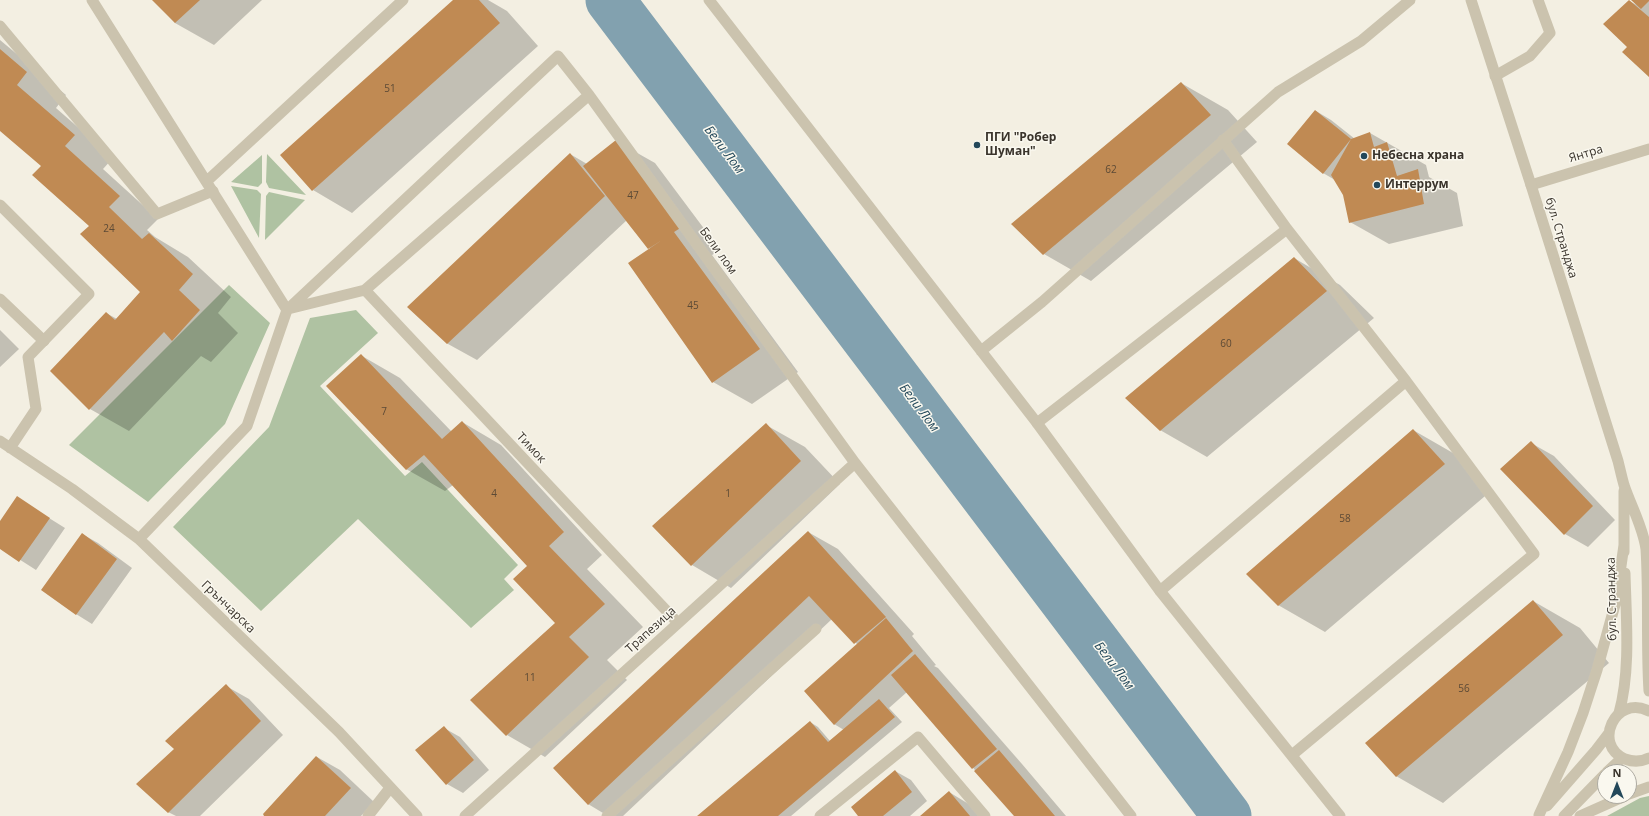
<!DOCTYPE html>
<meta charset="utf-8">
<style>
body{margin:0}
#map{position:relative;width:1649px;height:816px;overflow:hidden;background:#f3efe2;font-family:"Open Sans",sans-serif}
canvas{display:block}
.north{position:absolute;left:1597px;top:764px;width:40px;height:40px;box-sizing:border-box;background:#faf8ef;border:1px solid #adaaa1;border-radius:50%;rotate:0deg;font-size:11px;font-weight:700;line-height:16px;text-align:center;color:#3a342c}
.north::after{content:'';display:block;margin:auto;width:14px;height:18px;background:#23485a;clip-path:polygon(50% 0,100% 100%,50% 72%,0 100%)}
</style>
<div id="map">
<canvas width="1649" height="816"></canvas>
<div class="north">N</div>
</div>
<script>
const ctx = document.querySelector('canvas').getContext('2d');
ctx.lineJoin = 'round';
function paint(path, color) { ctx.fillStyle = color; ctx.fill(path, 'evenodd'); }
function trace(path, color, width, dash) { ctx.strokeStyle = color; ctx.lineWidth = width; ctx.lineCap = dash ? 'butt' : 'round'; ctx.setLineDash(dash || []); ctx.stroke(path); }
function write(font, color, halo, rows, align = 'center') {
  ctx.font = font + ' "Open Sans",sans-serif'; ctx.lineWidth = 3; ctx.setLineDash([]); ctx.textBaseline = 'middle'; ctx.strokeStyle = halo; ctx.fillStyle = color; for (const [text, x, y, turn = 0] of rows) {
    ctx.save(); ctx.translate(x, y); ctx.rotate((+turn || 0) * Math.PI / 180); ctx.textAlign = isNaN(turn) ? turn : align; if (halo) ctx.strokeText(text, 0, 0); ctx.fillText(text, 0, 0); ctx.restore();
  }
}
paint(new Path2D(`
 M267,154L306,195L269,188L266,182Z
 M262,155V183L258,187L231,182Z
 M231,186L257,190L261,194L259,238Z
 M269,192L305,200L265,240L266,196Z
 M229,285L270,323L225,424L148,502L69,445Z
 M356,310L378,333L320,386L405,476L422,462L518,565L504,579L514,590L471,628L358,519L261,611L173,527L269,427L310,318Z
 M1649,796V816H1607L1640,798Z`), '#afc2a2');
paint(new Path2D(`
 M154,0H262L214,45L175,23Z
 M455,0H488L507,11L538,46L352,213L313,190Z
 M1632,0H1649V76L1628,47L1629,1L1637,5Z
 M0,40L66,95L56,108L113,158L103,169L158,219L147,230L155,237L188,257L231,297L218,313L238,333L211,362L201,356L129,431L90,409L106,313L117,319L141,292L43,166L0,130Z
 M1181,83L1228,110L1257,142L1091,281L1044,254Z
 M1316,111L1331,120L1355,139L1370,133L1426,165L1429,177L1457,193L1463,226L1389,244L1350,222L1344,195L1335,180L1323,173Z
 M616,141L655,163L720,250L712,255L798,372L752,404L713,382L651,249L627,220L477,360L448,344L409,307L570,154L587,164Z
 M1294,258L1340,285L1374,318L1207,457L1160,430Z
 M0,330L19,349L0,367Z
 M362,356L400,378L452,432L462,422L501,445L602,555L587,569L643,627L607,660L627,680L545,757L507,735L556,623L528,566L453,485L445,491L406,469Z
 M766,425L805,447L840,484L731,588L692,565L654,526Z
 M1413,430L1460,457L1491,491L1325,632L1278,605Z
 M1531,443L1554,456L1615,520L1588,547L1565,534Z
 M17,498L65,528L36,570L0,547V523Z
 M808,532L838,549L914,634L912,636L936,665L934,666L938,668L1022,764L1066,816H1015L907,692L889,708L902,722L791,816H699L810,722L818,727L830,741L844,730L834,724L858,645L832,619L623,816H608L588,804Z
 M82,534L98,543L132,568L92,624L76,614Z
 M1533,601L1580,628L1609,663L1443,803L1396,776Z
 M226,686L249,699L283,735L200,816H176L168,812L175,749Z
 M444,728L460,737L489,770L463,793L447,784L416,750Z
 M317,757L340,770L374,802L361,816H266Z
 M895,771L911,780L927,801L910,816H859Z
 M949,792L972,806L981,816H921Z`), '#0003');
trace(new Path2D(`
 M610,0L1227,816`), '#82a1af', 49);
paint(new Path2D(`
 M152,0H200L175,23Z
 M453,0H479L500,23L312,191L280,155Z
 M1629,0L1649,17V77L1622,52L1627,47L1603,24Z
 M1631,0H1649V1L1641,9Z
 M0,49L27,72L17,85L75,135L65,146L120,196L109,207L142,239L149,233L193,274L179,290L200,310L172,341L164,332L89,410L50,371L106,312L115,320L140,292L80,234L89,226L32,175L41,166L0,131Z
 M1181,82L1211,115L1043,255L1011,224Z
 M1315,110L1351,139L1370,132L1374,147L1387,142L1397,176L1418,169L1424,204L1349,223L1343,195L1331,175L1351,139L1323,174L1287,144Z
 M616,140L682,227L674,232L760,349L712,383L628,263L662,240L648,249L583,166Z
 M570,153L605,196L447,344L407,307Z
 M1294,257L1327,291L1160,431L1125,398Z
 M361,354L442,439L462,421L564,532L549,546L605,604L569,637L589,657L506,736L470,700L555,623L513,579L527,566L424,455L406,470L326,386Z
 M766,423L801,461L691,566L652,526Z
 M1413,429L1445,464L1278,606L1246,574Z
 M1531,441L1593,506L1564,535L1500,469Z
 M17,496L50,518L19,562L0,549V521Z
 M808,531L886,617L854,644L809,596L588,805L553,768Z
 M82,533L117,559L76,615L41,590Z
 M1533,600L1563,635L1396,777L1365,743Z
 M886,618L913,651L834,725L804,691Z
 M915,654L997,749L972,769L891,675Z
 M226,684L261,721L168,813L136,784L174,749L165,741Z
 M879,699L895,717L778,816H697L810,721L828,742Z
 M444,726L474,760L446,785L415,750Z
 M999,750L1055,816H1014L974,771Z
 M316,756L351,788L325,816H264L263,814Z
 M895,770L912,792L883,816H858L851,807Z
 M949,791L970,816H920Z`), '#c08a53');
trace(new Path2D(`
 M0,26L157,214L213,191
 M1223,140L1287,229L1406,381L1534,554L1292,755
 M0,299L44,341
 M1037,423L1287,229
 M1160,591L1406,381
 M607,816L816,629
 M820,816L918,737L985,816`), '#cbc3ae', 11);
trace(new Path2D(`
 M92,0L287,310L247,426L139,539
 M709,0L1037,423L1160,591L1340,816
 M1495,76L1530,56L1550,33L1538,0
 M207,181L403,0
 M1531,185L1649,149
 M0,205L89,294L28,357L36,409L10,448
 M365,290L678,623
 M288,309L365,290L589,95
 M287,310L558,56L589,95L855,463L1131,816
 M981,351L1042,302L1278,92L1361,41L1410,0
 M0,441L72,489L139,539L339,732L417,816
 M368,816L390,788
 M465,816L855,463`), '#cbc3ae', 11);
trace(new Path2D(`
 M1471,0L1531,185L1618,461C1620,469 1622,478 1624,485C1631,506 1643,527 1646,549C1649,596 1646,644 1649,691
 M1624,552V491
 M1649,711C1615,694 1592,745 1625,759C1633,762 1641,762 1649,758
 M1619,713C1631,670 1626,617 1625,573
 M1607,772L1622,758
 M1629,794L1649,787
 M1547,806L1596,750L1609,733
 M1539,815L1568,752L1583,713L1597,670L1616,601L1624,545
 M1564,816L1605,774
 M1580,816L1625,796`), '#cbc3ae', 11);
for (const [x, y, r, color] of [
 [977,145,4,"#23485a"],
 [1364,156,4,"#23485a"],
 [1377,185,4,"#23485a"]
]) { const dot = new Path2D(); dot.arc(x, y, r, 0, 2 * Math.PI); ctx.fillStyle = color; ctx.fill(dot); trace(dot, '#faf8ef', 1.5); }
write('10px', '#5c4a36', null, [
 ["51",390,89],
 ["62",1111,170],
 ["47",633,196],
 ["24",109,229],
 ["45",693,306],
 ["60",1226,344],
 ["7",384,412],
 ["4",494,494],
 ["1",728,494],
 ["58",1345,519],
 ["11",530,678],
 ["56",1464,689]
]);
write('bold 12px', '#3a342c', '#faf8ef', [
 ["ПГИ \"Робер",985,138],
 ["Шуман\"",985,152],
 ["Небесна храна",1372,156],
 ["Интеррум",1385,185]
], 'left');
write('12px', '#3a342c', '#faf8ef', [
 ["Янтра",1586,154,-17],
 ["бул. Странджа",1561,238,73],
 ["Бели лом",718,251,54],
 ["Тимок",531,448,47],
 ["бул. Странджа",1612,599,-91],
 ["Грънчарска",228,607,44],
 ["Трапезица",651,630,-42]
]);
write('italic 13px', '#23485a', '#faf8ef', [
 ["Бели Лом",724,150,53],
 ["Бели Лом",919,408,53],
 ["Бели Лом",1114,666,53]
]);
</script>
